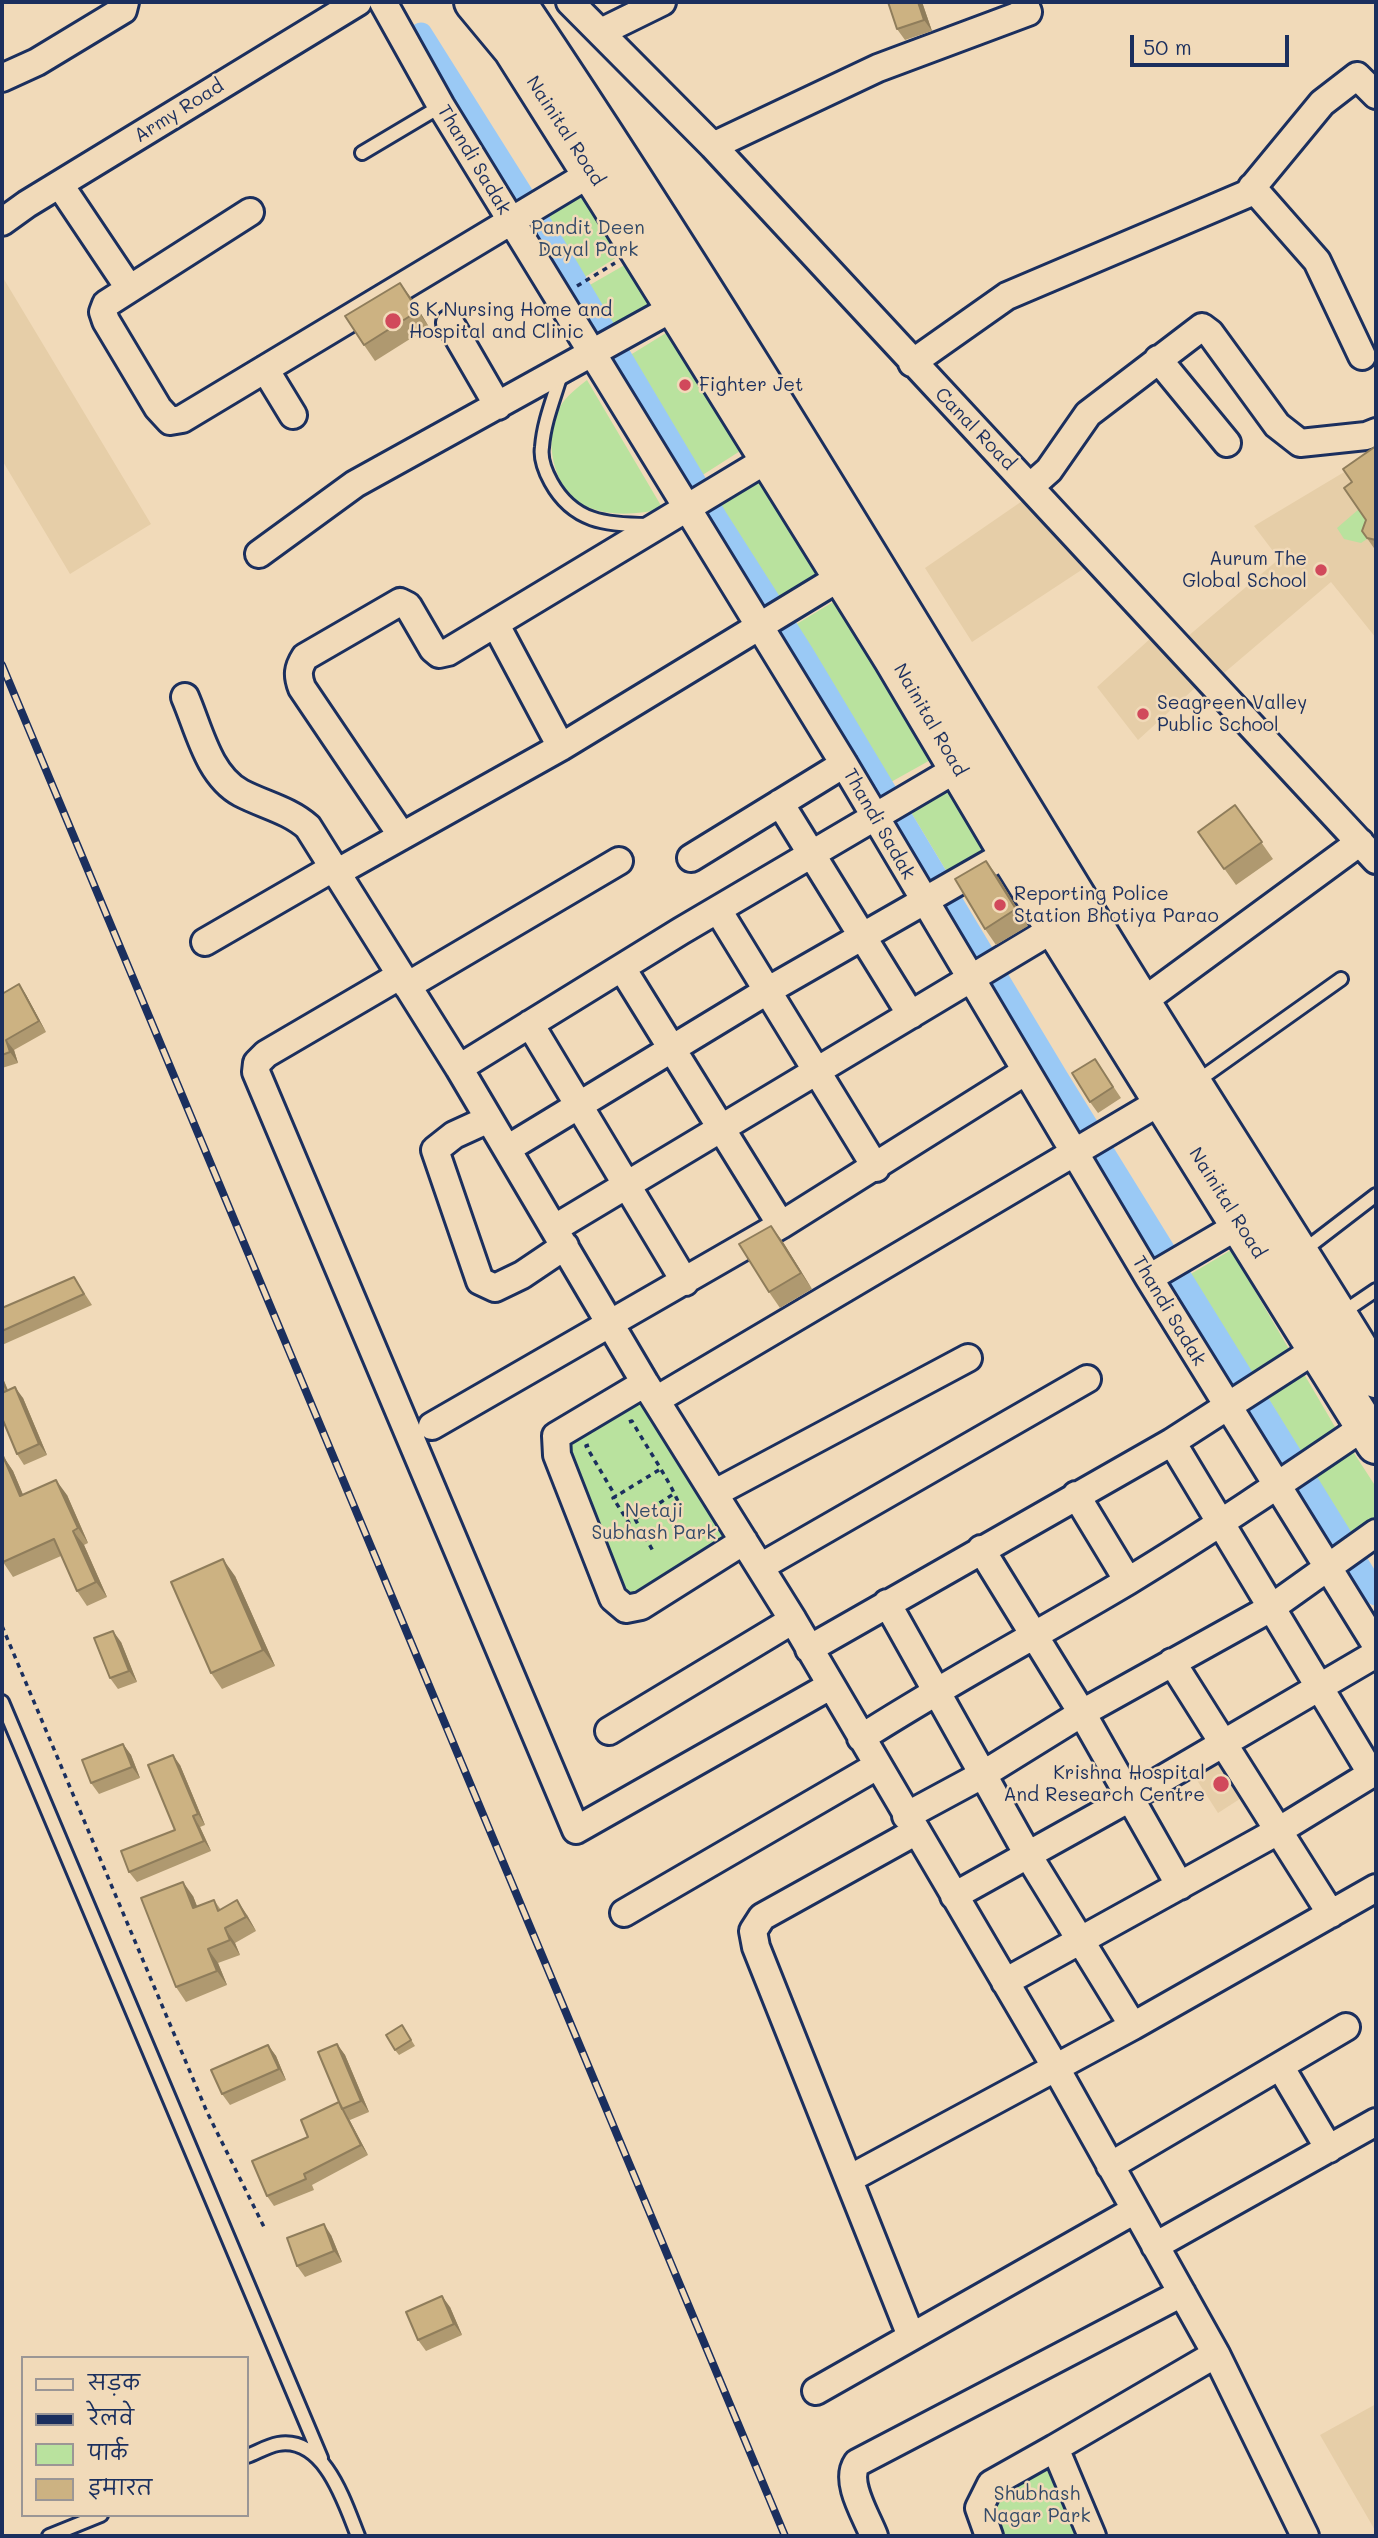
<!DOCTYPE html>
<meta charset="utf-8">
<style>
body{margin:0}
#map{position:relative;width:1378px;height:2538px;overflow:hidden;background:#f1dab9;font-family:Mali,"Playpen Sans Deva",sans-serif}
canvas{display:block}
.frame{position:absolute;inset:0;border:4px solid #1b2f5e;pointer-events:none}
.legend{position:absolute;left:21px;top:2356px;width:228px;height:161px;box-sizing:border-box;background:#f1dab9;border:2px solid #9b9695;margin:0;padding:9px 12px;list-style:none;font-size:21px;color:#1b2f5e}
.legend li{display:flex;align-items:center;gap:14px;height:35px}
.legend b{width:35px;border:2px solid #9b9695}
.scale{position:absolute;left:1130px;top:35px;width:159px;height:32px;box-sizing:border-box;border:4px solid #1b2f5e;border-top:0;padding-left:9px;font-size:21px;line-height:24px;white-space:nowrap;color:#1b2f5e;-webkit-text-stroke:5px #f1dab9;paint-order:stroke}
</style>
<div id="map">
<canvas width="1378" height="2538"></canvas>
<div class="frame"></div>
<ul class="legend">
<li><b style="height:9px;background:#f1dab9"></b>सड़क</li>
<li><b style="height:9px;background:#1b2f5e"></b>रेलवे</li>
<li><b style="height:19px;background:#b9e29e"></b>पार्क</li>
<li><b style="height:19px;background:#ccb282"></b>इमारत</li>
</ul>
<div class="scale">50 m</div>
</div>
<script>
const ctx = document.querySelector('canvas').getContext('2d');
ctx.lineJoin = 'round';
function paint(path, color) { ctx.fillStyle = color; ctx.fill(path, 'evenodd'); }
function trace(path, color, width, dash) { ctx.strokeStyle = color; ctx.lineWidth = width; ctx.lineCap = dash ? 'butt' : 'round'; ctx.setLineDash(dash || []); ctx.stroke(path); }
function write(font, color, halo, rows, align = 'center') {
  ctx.font = font + ' Mali,sans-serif'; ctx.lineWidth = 5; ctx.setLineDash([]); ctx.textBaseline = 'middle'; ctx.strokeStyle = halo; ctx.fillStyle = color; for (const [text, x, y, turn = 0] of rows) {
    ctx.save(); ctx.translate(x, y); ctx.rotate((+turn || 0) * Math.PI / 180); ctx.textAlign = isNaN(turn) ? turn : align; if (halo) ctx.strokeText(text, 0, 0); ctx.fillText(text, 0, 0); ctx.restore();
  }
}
paint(new Path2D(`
 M2,276L151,524L70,574L2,460Z
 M1376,453V638L1331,582L1224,673L1187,637L1279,559L1254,526Z
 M1028,497L1086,567L972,642L925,568Z
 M1151,638L1196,687L1138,740L1097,687Z
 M1226,1754L1249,1793L1218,1813L1193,1774Z
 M1376,2404V2532L1320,2435Z`), '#e6cea8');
paint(new Path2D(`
 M586,183L627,251L580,280L540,212Z
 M635,259L663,306L615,333L588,286Z
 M674,328L748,446L701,476L627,357Z
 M587,380L663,509C639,514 611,517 588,507C553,493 542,438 560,407C566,396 577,388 587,380Z
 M762,470L826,574L781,602L717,499Z
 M1359,509L1376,533L1361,543L1344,539L1337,528Z
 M838,599L934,758L891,782L795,625Z
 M948,785L986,848L947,872L909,809Z
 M1231,1250L1293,1356L1251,1380L1189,1275Z
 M1304,1374L1338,1432L1302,1455L1267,1396Z
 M641,1398L727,1540L628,1601L566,1445Z
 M1352,1450L1376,1487V1518L1350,1535L1312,1475Z
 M1053,2462L1083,2536H1005L994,2506L1004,2488Z`), '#b9e29e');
trace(new Path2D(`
 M421,34L553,244L716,518L802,653L1057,1078L1376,1594`), '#9ac9f5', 23);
const service = new Path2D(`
 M362,153L441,106
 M561,374C554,398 544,421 542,447C540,459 545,471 551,482C573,522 606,525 648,525
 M1196,1082L1341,979
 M1303,1251L1376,1195
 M1342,1313L1376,1290
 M2,1702L321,2458
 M247,2456C256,2453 267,2446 278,2444C325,2436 345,2504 358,2536
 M49,2536L101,2515`);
const minor = new Path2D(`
 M383,2L441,106L844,764L1149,1278L1376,1645
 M570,2L713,146L1376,860
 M601,32L662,2
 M2,78L37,62L123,10L125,2
 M713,146L878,68L1028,12L1024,2
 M60,185L129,288
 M1252,187L1317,261L1362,356
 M250,212L106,304L103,312L106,321L158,408L170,421L182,419L591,173
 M2,222L27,204L358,2
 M450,323L498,406
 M1158,359L1227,443
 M912,363L1007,296L1247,194L1322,103L1357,76L1376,95
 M265,369L293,415
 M1031,486L1049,470L1088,414L1202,327L1210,333L1277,425L1300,443L1366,436L1376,432
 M259,554L355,484L673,308
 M496,625L561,747
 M185,697C199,729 208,775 241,793C264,805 289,810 308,827L459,1068L645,1383L793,1620L1056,2068L1216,2354L1305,2536
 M780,803L911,1015
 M402,836L302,688C297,675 298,668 305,657L400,602L408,606L433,649L439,654L448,652L768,459
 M691,858L844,764
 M336,873L561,747L842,576
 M718,910L876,1168
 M205,942L333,868
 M622,968L781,1225
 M401,975L266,1054L257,1063L256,1072L576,1830L830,1686
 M407,986L619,861
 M1142,1002L1360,842
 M530,1024L685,1282
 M459,1068L681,931L958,768
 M489,1119L454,1135L435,1150L480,1281L495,1288L522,1275L565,1246
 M507,1149L767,991L1008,853
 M555,1228L1055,928
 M1149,1278L1241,1224
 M645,1383L556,1436L557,1455L613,1598L626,1609L641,1606L744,1541
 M656,1400L1163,1100
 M432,1426L781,1225L1026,1071
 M1172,1442L1371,1773
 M715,1493L968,1358
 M1076,1495L1128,1581
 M981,1549L1082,1713L1180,1886
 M760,1567L1087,1379
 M887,1603L1028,1855L1133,2026
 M809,1649L1172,1442L1318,1348
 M1172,1662L1331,1914
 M609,1731L793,1620
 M861,1738C948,1682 1039,1634 1128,1581C1209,1532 1287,1479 1365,1426
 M906,1816L982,1775L1082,1713L1271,1608L1376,1533
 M954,1896L1130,1798L1376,1654
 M624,1913L877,1766
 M1005,1982L1278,1831L1376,1771
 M1280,2066L1329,2149
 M1110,2166L1346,2027
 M849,2179L1133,2026L1376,1888
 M1155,2246L1376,2122
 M911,2336L756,1947L753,1931L762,1917L915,1832
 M816,2391L1135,2210
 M874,2536C867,2517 844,2482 857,2463L1182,2293
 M989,2536L979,2508L991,2484L1055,2448
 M1092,2536L1055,2448L1216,2354`);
const trunk = new Path2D(`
 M474,2L513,49L609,201L893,658L1014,862L1376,1444
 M516,2C719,304 905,618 1095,928C1187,1079 1284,1227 1376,1378`);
trace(service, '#1b2f5e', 18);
trace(minor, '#1b2f5e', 32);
trace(trunk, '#1b2f5e', 44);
trace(new Path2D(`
 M577,286L615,263
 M629,1422L632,1421C648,1450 668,1477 680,1506
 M589,1445L586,1446L616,1497
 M659,1470L613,1498L629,1523L675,1493
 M635,1519L653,1551
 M2,1626L207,2112L265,2229`), '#1b2f5e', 3.5, [5, 5]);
trace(service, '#f1dab9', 12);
trace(minor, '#f1dab9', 26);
trace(trunk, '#f1dab9', 38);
const rail = new Path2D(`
 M2,665L785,2536`);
trace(rail, '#1b2f5e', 8);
trace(rail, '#f1dab9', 5, [16]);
paint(new Path2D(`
 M888,2H922L932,31L905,40L897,29Z
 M412,299L429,327L375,361L364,345Z
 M1376,446V551L1362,531L1366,520L1352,482Z
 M1235,805L1273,859L1236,885L1198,832Z
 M998,877L1028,926L996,945L985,929Z
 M19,984L26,995L46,1032L14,1050L18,1063L2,1068V994Z
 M1095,1059L1121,1098L1098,1113L1090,1102Z
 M783,1242L812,1289L780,1308L769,1292Z
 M74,1277L92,1305L2,1345V1308Z
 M2,1376L8,1390L23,1398L47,1455L24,1465L17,1454L2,1418Z
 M3,1456L13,1471L23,1495H67L88,1543L84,1545L107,1597L87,1606L77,1591L61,1556L13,1577L3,1562Z
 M235,1576L275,1666L222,1689L211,1673Z
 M121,1642L137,1682L118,1689L110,1678Z
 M123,1744L131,1755L140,1778L99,1794L91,1783Z
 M180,1765L205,1825L200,1827L211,1851L137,1882L129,1872L175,1830Z
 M193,1896L197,1906L214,1900L221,1910L247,1915L256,1931L235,1943L240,1955L218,1963L227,1985L186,2002L176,1987Z
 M402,2025L415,2046L399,2055L395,2050Z
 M337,2044L345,2055L369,2112L350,2120L349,2119L368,2155L312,2185L314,2190L274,2206L267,2196L308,2137L339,2102Z
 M268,2045L276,2056L286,2080L230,2105L222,2094Z
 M331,2235L342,2262L305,2277L297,2266Z
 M450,2307L462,2335L426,2351L418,2340Z`), '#af9970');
paint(new Path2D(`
 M918,2H922L932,31L924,20Z
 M400,283L412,299L429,327L418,311Z
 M986,861L998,877L1028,926L1016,909Z
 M19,984L26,995L46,1032L39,1021Z
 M6,1040L14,1050L18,1063L10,1052Z
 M771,1226L783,1242L812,1289L801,1273Z
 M2,1376L10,1396L2,1384Z
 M15,1387L23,1398L47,1455L39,1444Z
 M3,1456L13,1471L30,1511L20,1496Z
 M56,1480L67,1495L88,1543L78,1528Z
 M73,1531L84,1545L107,1597L96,1582Z
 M223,1559L235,1576L275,1666L263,1650Z
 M113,1631L121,1642L137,1682L129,1671Z
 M123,1744L131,1755L140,1778L132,1767Z
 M173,1755L180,1765L205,1825L198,1814Z
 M193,1816L200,1827L211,1851L204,1841Z
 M183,1882L193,1896L203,1922L193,1908Z
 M237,1900L247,1915L256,1931L246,1917Z
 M225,1928L235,1943L240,1955L230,1940Z
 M208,1949L218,1963L227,1985L217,1971Z
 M337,2044L345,2055L369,2112L361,2101Z
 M268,2045L276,2056L286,2080L279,2069Z
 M342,2109L349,2119L368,2155L361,2145Z
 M324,2224L331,2235L342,2262L334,2251Z
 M442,2296L450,2307L462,2335L454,2324Z`), '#8f7d5b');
const building = new Path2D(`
 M888,2H918L924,20L897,29Z
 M400,283L418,311L364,345L345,316Z
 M1376,446V540L1367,538L1362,531L1366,520L1344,488L1352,482L1343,469Z
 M1235,805L1262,842L1224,869L1198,832Z
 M986,861L1016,909L985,929L955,879Z
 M19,984L39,1021L6,1040L10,1052L2,1055V994Z
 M1095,1059L1113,1087L1090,1102L1072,1073Z
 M771,1226L801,1273L769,1292L739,1244Z
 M74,1277L84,1294L2,1331V1308Z
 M15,1387L39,1444L17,1454L2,1418V1393Z
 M3,1456L20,1496L56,1480L78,1528L73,1531L96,1582L77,1591L54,1539L3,1562L2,1560V1457Z
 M223,1559L263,1650L211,1673L171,1582Z
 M113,1631L129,1671L110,1678L94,1638Z
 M123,1744L132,1767L91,1783L82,1760Z
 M173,1755L198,1814L193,1816L204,1841L129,1872L121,1851L175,1830L148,1765Z
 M183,1882L193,1908L214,1900L218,1911L237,1900L246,1917L225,1928L230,1940L208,1949L217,1971L176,1987L141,1898Z
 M402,2025L411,2040L395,2050L386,2035Z
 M337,2044L361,2101L342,2109L318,2052Z
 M268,2045L279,2069L222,2094L211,2070Z
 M339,2102L361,2145L304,2174L306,2179L267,2196L252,2161L308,2137L301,2120Z
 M324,2224L334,2251L297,2266L287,2238Z
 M442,2296L454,2324L418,2340L406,2312Z`);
paint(building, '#ccb282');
trace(building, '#8f7d5b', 2);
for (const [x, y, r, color] of [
 [393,321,9,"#d1495b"],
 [685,385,7,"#d1495b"],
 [1321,570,7,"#d1495b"],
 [1143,714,7,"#d1495b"],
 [1000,905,7,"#d1495b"],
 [1221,1784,9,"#d1495b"]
]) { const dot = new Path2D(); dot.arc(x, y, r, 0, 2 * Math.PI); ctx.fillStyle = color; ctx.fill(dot); trace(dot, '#f1dab9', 2.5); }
write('19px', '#1b2f5e', '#f1dab9', [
 ["Army Road",179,111,-32],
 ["Nainital Road",565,131,57],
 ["Thandi Sadak",474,160,59],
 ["Canal Road",975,429,46],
 ["Nainital Road",930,720,60],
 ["Thandi Sadak",879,824,60],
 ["Nainital Road",1227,1203,58],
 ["Thandi Sadak",1169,1311,59]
]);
write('19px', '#334a68', '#f1dab9', [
 ["Pandit Deen",588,228],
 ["Dayal Park",588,250],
 ["Netaji",654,1511],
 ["Subhash Park",654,1533],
 ["Shubhash",1037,2494],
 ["Nagar Park",1037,2516]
]);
write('19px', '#1b2f5e', '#f1dab9', [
 ["S K Nursing Home and",409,310],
 ["Hospital and Clinic",409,332],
 ["Fighter Jet",699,385],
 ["Aurum The",1307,559,"right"],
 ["Global School",1307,581,"right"],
 ["Seagreen Valley",1157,703],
 ["Public School",1157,725],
 ["Reporting Police",1014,894],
 ["Station Bhotiya Parao",1014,916],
 ["Krishna Hospital",1205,1773,"right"],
 ["And Research Centre",1205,1795,"right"]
], 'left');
</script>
